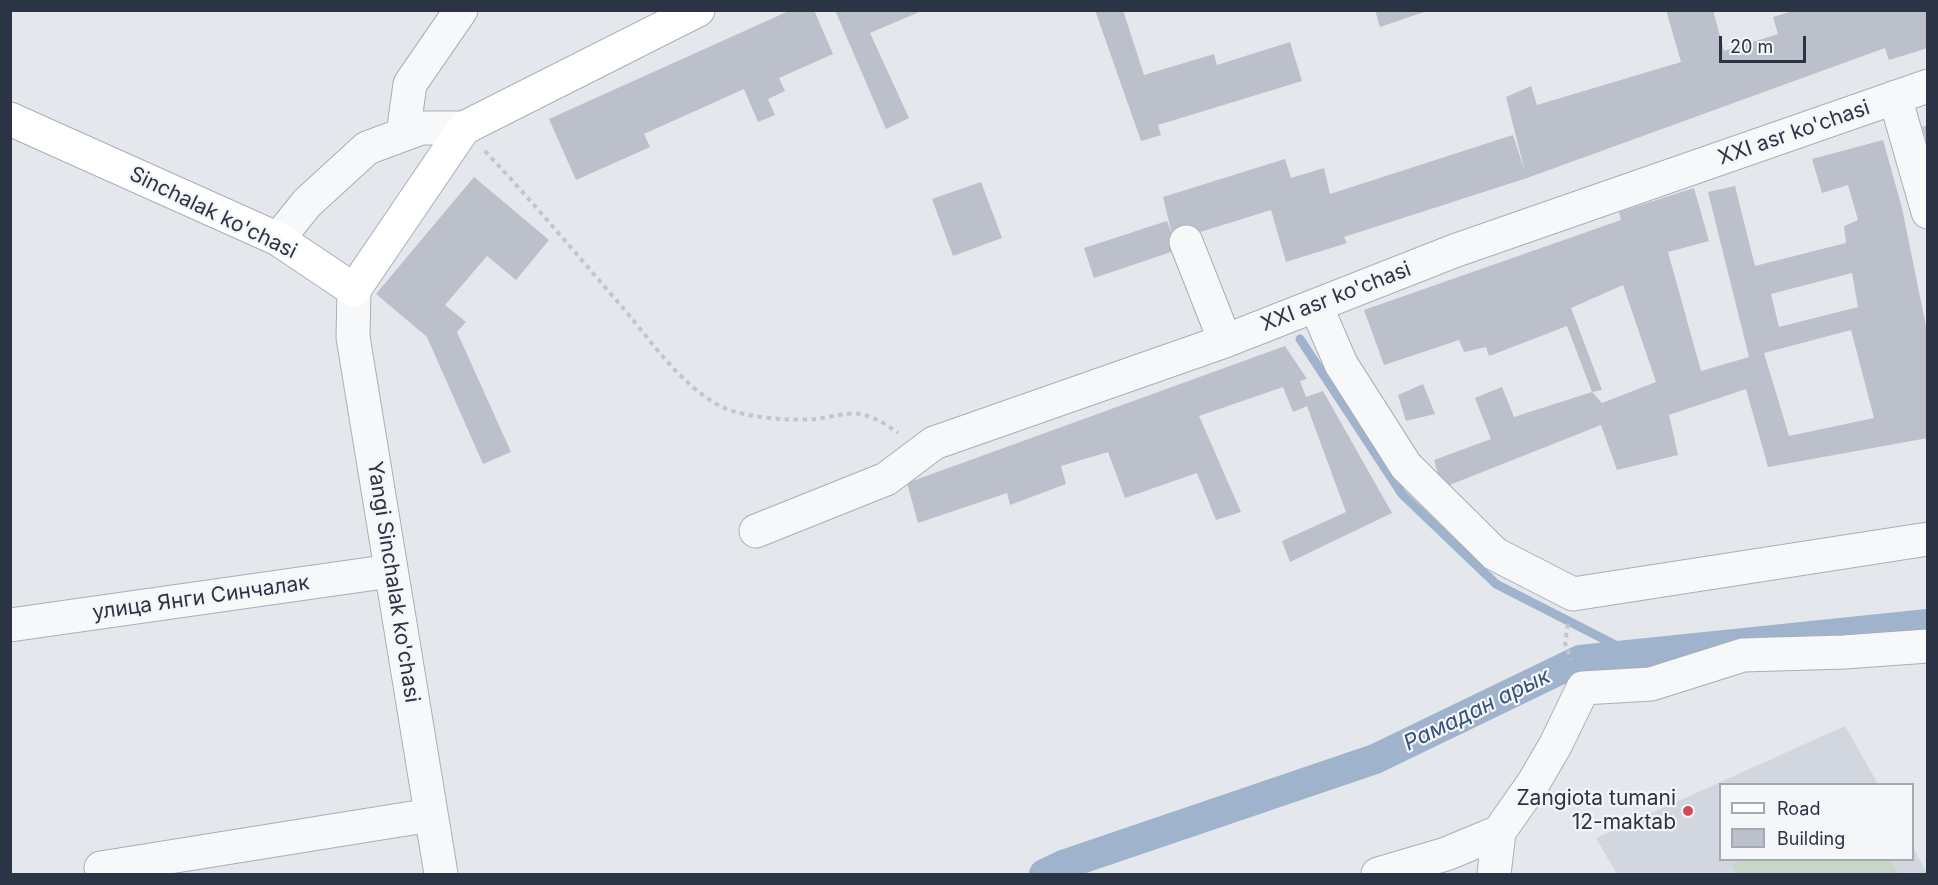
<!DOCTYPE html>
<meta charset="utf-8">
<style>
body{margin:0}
#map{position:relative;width:1938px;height:885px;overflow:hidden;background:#e4e7ec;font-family:Inter,sans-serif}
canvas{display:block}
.frame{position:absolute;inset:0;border:12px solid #2b3445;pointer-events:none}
.legend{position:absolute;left:1719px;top:783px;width:195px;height:78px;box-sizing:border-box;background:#f4f6f9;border:2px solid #a4a8b1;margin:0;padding:8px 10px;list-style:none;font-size:18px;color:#2b3445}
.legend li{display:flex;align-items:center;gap:12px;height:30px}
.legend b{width:30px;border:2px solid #a4a8b1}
.scale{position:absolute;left:1719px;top:36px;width:87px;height:27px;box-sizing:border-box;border:3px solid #2b3445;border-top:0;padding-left:8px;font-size:18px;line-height:21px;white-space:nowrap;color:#2b3445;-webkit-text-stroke:4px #f4f6f9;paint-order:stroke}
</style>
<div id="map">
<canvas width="1938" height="885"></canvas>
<div class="frame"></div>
<ul class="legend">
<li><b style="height:8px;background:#fff"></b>Road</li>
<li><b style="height:16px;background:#bbc0ca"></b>Building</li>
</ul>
<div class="scale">20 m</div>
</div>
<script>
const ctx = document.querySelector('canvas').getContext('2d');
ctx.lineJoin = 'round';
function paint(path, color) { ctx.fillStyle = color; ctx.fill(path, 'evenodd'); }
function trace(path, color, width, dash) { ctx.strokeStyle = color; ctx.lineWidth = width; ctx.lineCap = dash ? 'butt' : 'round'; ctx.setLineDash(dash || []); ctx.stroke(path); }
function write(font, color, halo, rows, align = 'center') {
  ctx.font = font + ' Inter,sans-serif'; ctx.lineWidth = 4.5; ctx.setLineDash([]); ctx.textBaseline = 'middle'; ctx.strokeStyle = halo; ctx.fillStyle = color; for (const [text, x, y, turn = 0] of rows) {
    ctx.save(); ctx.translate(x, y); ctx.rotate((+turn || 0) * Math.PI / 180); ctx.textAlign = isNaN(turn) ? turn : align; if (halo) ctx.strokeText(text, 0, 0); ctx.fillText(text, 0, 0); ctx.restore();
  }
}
paint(new Path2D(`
 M1845,726L1878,784H1720V860H1912L1913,847L1927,874H1617L1596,838Z`), '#d2d6de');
paint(new Path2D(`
 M1744,860H1890L1898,874H1737L1732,865Z`), '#c9d6c5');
trace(new Path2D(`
 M1300,339L1402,494L1496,584L1633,654`), '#9fb4cc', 9);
trace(new Path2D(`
 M1044,874L1063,865L1375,759L1580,660L1928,624`), '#9fb4cc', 30);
paint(new Path2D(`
 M791,10H814L833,54L779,78L785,91L768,99L775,115L758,122L744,89L644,134L650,147L576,180L549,119Z
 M835,10H924L870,33L909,118L886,129Z
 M1095,10H1123L1144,75L1214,54L1217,65L1290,42L1302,81L1158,125L1161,135L1141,141Z
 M1375,10H1427V11L1380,27Z
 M1666,10H1713L1724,51L1778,34L1773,17L1796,10H1928V48L1889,60L1885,48L1527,178L1344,237L1347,243L1286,262L1271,210L1197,233L1177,250L1094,278L1084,248L1167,221L1172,234L1163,197L1285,159L1291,178L1324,168L1330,194L1513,135L1525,172L1506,97L1531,86L1537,105L1681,62Z
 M1928,125V144H1927L1922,127Z
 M1883,140L1902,208L1928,336V438L1768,467L1746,389L1669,415L1678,455L1617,470L1601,425L1442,488L1434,460L1491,439L1475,398L1502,387L1514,417L1592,392L1567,326L1489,356L1486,347L1464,352L1459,340L1384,365L1364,310L1621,220L1619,212L1694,188L1709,241L1668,252L1701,371L1749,357L1708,192L1735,186L1755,266L1846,243L1844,226L1858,220L1848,185L1822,193L1812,159ZM1852,273L1858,307L1779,327L1771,294ZM1623,285L1656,382L1602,403L1592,392L1602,390L1571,308ZM1851,330L1874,418L1789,436L1764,353Z
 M474,177L549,240L516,280L487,256L445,305L466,322L457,332L511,452L483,464L427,337L376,294Z
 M981,182L1002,238L953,256L932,199Z
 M1285,346L1307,379L1300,381L1306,397L1323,391L1392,513L1290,562L1282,541L1346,512L1307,406L1293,412L1283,387L1199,416L1241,512L1216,520L1197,473L1125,498L1108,452L1061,466L1066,484L1010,505L1007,493L918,523L907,483Z
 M1423,384L1435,414L1406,421L1398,395Z`), '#bbc0ca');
const street = new Path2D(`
 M1895,97L1928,212
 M403,134L410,84L461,10
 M278,239L307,203L367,148L421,128H464
 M1186,242L1225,341
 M354,290L353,337L441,874
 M1316,306L1341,364L1406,466L1495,554L1573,594L1928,539
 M756,531L886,479L934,443L1225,341L1454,251L1928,86
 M10,625L391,571
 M101,868L431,815
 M1378,874L1446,854L1499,832L1534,782L1556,744L1583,688L1651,684L1743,655L1844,652L1928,646
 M1494,874L1499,832`);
const secondary = new Path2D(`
 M10,119L278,239L354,290L464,128L698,10`);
trace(street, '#a9aeb7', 35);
trace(secondary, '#a9aeb7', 35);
trace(new Path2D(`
 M485,151C532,201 577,255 623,308C652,342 681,386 722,407C746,418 790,421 816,419C831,417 847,412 861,414C875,417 887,425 898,433
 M1568,624L1565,643L1571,660`), '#c2c5cb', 4, [4.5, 4.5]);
trace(street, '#f7f8fa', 33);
trace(secondary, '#fff', 33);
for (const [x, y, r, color] of [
 [1688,811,6,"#d1495b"]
]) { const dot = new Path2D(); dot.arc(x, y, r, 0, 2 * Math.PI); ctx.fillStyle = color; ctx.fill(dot); trace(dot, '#f4f6f9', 2); }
write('21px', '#2b3445', '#f4f6f9', [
 ["XXI asr ko'chasi",1794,133,-19],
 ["Sinchalak ko'chasi",213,213,26],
 ["XXI asr ko'chasi",1336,297,-21],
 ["Yangi Sinchalak ko'chasi",393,582,81],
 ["улица Янги Синчалак",201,598,-8]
]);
write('21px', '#2b3445', '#f4f6f9', [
 ["Zangiota tumani",1676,799],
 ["12-maktab",1676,823]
], 'right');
write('italic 22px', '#34527a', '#f4f6f9', [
 ["Рамадан арык",1477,710,-26]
]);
</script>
